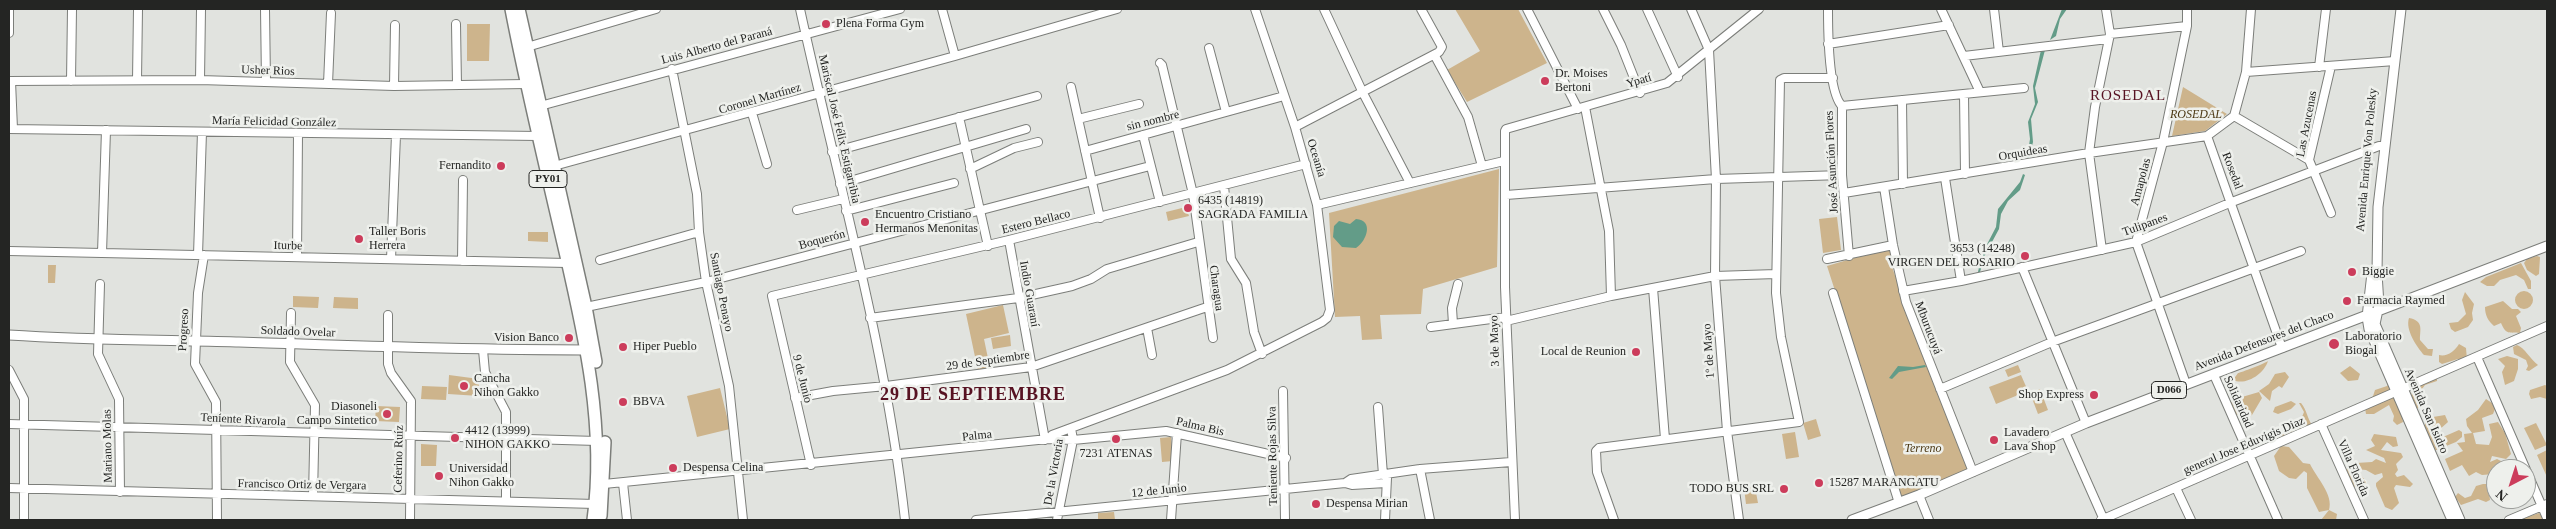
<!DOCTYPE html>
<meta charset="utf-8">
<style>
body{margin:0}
#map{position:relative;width:2556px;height:529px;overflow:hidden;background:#e1e3df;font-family:Georgia,serif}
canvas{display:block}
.frame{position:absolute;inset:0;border:10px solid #242523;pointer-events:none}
.north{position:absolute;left:2486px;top:459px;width:50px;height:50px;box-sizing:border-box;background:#eef0ec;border:1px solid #9d9f9c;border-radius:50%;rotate:220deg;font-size:14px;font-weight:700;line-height:20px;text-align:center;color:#242523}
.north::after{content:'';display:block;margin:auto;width:18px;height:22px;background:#cc3c5b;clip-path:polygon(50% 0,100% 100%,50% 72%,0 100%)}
</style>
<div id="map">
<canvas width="2556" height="529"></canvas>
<div class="frame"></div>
<div class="north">N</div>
</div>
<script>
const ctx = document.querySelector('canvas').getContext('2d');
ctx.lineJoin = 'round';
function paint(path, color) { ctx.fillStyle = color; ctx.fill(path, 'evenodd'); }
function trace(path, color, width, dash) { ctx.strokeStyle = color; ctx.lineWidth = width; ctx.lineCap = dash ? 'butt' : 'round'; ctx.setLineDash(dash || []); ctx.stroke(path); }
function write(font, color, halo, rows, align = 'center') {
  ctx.font = font + ' Georgia,serif'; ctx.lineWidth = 5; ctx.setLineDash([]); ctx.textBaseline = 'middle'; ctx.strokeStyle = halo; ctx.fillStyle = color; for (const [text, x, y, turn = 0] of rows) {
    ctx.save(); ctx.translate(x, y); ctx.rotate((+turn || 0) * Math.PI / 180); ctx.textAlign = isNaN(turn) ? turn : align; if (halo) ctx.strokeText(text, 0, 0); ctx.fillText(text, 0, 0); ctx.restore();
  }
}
paint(new Path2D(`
 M1455,9H1518L1547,63L1467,102L1447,70L1480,51Z
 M467,24H490L489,61H467Z
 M2183,87L2227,114L2205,131L2172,136Z
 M1499,169L1497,267L1423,289L1421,314L1380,315L1382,339L1362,340L1360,316L1335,317L1329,213Z
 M1186,207L1189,216L1168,221L1166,212Z
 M1837,217L1841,250L1823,253L1819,219Z
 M528,232H548V242L528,241Z
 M1888,248L1890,249L1893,270L1968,470L1903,501L1827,266Z
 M2537,256L2540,257L2539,274L2536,276L2527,270L2524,263L2527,259Z
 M2521,263L2531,281V289H2528L2524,280L2516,275L2500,280L2494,286H2487L2480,282L2486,277Z
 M48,265H56L55,283H48Z
 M2515 300a9 9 0 1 1 18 0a9 9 0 1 1-18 0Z
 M2465,292L2474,304L2472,313L2473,320L2468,327L2455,332L2451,329L2449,323L2458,322L2466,314L2462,300Z
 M293,296L319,297L318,308L293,307Z
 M334,297L358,298V309L333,308Z
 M2503,301L2512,309H2518L2521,312L2516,316L2521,328L2520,333C2509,332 2506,335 2501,323L2494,326C2488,321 2485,315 2485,307Z
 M1003,305L1009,333L984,339L990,368L978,371L966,314Z
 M2409,318C2424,321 2420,329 2420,340L2428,349H2433L2432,356L2424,355C2417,347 2405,330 2409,318Z
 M1010,335L1011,346L993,349L991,338Z
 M2459,344L2466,348L2467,360L2458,359L2442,364L2439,362V355C2447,357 2455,351 2459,344Z
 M2517,345C2525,348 2530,359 2538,365L2529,371L2526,370L2528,366L2526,360L2514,354L2513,347Z
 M2507,356L2518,359V369L2514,381L2505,385L2502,372L2505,366L2498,359Z
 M2268,361C2264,374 2246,386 2233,380L2238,373C2240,373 2266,363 2268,361Z
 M2018,365L2021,372L2008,377L2005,370Z
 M2350,366L2360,374L2358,380L2348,381L2340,373Z
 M2285,372L2289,377L2282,388L2279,386L2272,391L2270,401L2259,391L2269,384L2275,374Z
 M449,375L479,379V396L448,394Z
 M2021,375L2028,391L1996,404L1989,387Z
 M2437,377V381L2425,385L2419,393L2424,402L2417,409L2412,408L2410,399L2414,386Z
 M2390,382L2393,392L2368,401L2373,396L2375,390L2387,386Z
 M2545,385L2547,386V399L2540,397L2531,399L2529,394L2530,390Z
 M422,386L447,387L446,400L421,399Z
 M720,388L730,429L697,437L687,396Z
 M2040,389L2048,410L2038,414L2030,393Z
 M2259,392L2262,398L2252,415L2247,417L2240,414L2233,417L2228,409L2234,397H2242Z
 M2393,397L2401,407L2403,422L2397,425L2393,421L2394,416L2389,405L2374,414H2366L2365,408Z
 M2486,399L2492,403L2495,409L2493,414L2482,418L2485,431L2473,433L2476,444L2489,445L2492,437L2489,424L2498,422L2505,433L2511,454L2506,459L2492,456L2490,462L2497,459L2503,462L2494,474L2482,475L2476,472L2469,476L2462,465L2450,471L2445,459L2463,451L2457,443L2465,442L2464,434L2472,433L2467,426L2466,419L2478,410Z
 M2291,401L2296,404L2291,409L2278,414L2273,412L2275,407Z
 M2299,403H2301C2307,410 2307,418 2312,425L2281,440L2276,436L2280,431L2292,428L2294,421L2302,417L2304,412Z
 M376,406L400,407L399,422L375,421Z
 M2445,415L2448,422L2439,430V434L2443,437L2459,430L2462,432V437L2456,442L2434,451L2425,431V423L2433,417Z
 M1816,419L1821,436L1808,440L1803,423Z
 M2536,423L2547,445L2535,450L2524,428Z
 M1795,432L1799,457L1786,459L1782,434Z
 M2374,434L2396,437L2398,446L2393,447L2387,442L2381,450L2401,453L2403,457L2396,464L2398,470L2395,474L2397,477L2404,475L2413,484L2410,487L2396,485L2394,488L2399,503L2392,510L2385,507L2376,486V483L2383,477L2382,473L2375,475L2366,470L2356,469L2367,483L2355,487L2351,486L2346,470L2349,465L2356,469V463L2372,462L2376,459L2386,463L2384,458L2366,450L2375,446L2371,440Z
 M1171,437L1173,461L1162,462L1160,438Z
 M421,444L437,445L436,466H421Z
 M2281,446L2289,447L2303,463L2310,464C2316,477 2334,495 2329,510L2337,514L2336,520H2321L2329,510L2319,512L2307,488V473L2304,471L2296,479L2289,478L2279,471L2274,456Z
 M2547,450V477L2537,455Z
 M2483,484H2488L2490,500L2486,502L2478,499L2461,505L2455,497L2458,493L2465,498L2471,496L2476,486Z
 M1755,487L1758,503L1746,504L1744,488Z
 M1114,512L1115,520H1098V513Z
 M2539,513L2545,520H2519Z`), '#cdb48c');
paint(new Path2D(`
 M2062,9H2067L2060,19L2056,36L2050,40Z
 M2041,50H2045L2035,88L2038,102L2031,119L2033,142L2029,158H2027L2030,139L2028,122L2035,104L2033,86Z
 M2023,174L2025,175L2020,190L2008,201L2001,214L1999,229L1985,255L1980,272H1978L1982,254L1996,227L1998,209L2020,182Z
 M1356,219C1374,220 1367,241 1356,248L1342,247L1333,237L1334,226L1339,221L1350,224Z
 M1925,365L1926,367L1899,372L1892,379L1889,378L1898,366L1913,367Z`), '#639c88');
const minor = new Path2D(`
 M265,9L266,82
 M800,9C837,179 886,347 905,520
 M942,9L955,56
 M1324,9L1363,93L1410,183
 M1527,9L1578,109
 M1603,9L1621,45L1640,93
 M1647,9L1678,77
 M1691,9L1709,50L1716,179L1715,276L1727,431L1739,520
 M1828,9C1828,29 1828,92 1842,106V175L1849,256
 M1941,9L1980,92
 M1994,9L1999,52
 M456,24L457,85
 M9,33V9
 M2110,34L2187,26
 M1828,44L1949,25
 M527,47L656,9
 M1209,48L1226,112
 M1435,56L1468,117L1482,166
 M1964,56L2108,39
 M1160,63L1162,65L1193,194L1213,338
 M2331,66L2309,160L2331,213
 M2319,67L2326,9
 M672,69L697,194L699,232L706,282L729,386L743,520
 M2246,72L2395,61
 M137,80L138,9
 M200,80L201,9
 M9,81L200,80L394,86L526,84
 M11,81L13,129
 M71,81L72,9
 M328,84L331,13
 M394,86L395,25
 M1071,87L1100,218
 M1964,94L1965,174
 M1902,100L1903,184
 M540,106L900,9
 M1842,106L2024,88
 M1585,107L1609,231L1611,296
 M752,113L767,164
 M2234,116L2309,160
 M959,117L988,246
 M1078,119L1139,104
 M1295,127L1439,52L1442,47L1421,9
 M9,129L538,136
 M1143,135L1160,202
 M2207,136L2282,348
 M2207,136L2234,116L2246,72L2251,9
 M1085,151L1284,96
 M832,152L1037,96
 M554,166L955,56L1117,9
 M970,169L1014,148L1038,142
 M1945,178L1961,281
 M840,184L1026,129
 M1224,186L1231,259L1246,283L1254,332L1262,354
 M1884,187L1893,245L1906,302L1973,472
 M1844,193L2089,153L2207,136
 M1506,195L1716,179L1842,175
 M1317,205L1504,161
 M797,210L843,199
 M846,211L954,183
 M1009,240L1045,440
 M2102,250L2089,153L2095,107L2110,34L2106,9
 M9,251L567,263
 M102,253L106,130
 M198,255L202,132
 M204,255L198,293L195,364L216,402L217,520
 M297,257L298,134
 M391,259L396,135
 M1827,259L1893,245
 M600,260L699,232
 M462,261L463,180
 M2022,267L2086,423
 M100,284L98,354L119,399L120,492
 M1653,288L1665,439
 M1903,291L1961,281L2136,242L2232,202L2379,146H2385
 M1833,293L1899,503
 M586,307L706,282L1150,166
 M291,313L290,362L315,405L313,496
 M388,315V364L391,373L411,401L410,520
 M870,318L1018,298L1072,286L1091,279L1107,269L1198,242
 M1506,321L1611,296L1715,276L1776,274
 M1453,324L1452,308L1458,284
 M1431,327L1506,317
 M1147,328L1152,355
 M483,350L485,372L506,412V500
 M2477,357L2547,518
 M9,370L24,399V520
 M2214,375L2278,520
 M2186,384L2136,242L2163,142L2187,26V9
 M1940,389L2052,342L2301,251
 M1283,391L1285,520
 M795,398L833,391L886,386L1031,367L1207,307
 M1378,407L1383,475
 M9,424L597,441
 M2321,424L2364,520
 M2065,432L2104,520
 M1048,439L1073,440L1166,431L1286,458
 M811,465L772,296L1009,240L1306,164
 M1420,469L1430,520
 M623,483L627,520
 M1345,483L1351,479L1420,469L1511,462
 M604,484L1048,439L1052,435L1227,370L1322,322L1327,318L1330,310L1317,205L1295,127L1255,9
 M9,488L595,504
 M2176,488L2191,520
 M1919,495L1929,520
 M976,520L1345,483L1352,485L1386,483
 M1057,520L1073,440L1071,428
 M1171,520L1177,433
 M1385,520L1387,478
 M1515,520L1505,287V131L1506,129L1667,83L1759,9
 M1614,520L1597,472L1596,451L1599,448L1799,422L1781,337L1776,293L1780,80L1784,78H1833
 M2101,520L2547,326
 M2509,520L2547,504`);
const major = new Path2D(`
 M2401,9L2378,207L2377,273L2379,305L2375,324L2460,520
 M2372,273L2367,317L2369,329L2452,520
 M9,335C85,340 160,340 236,342C353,346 469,350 586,350
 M1852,520L1919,495L2086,423L2547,246`);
const highway = new Path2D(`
 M511,9C526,87 545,165 563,243C584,334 606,426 593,520
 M519,9L586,307L596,362
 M601,516L605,442`);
trace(minor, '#7c7e7a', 10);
trace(major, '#7c7e7a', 11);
trace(highway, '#7c7e7a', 14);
trace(minor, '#fff', 8);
trace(major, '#fff', 9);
trace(highway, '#fff', 11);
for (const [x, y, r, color] of [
 [826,24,5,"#cc3c5b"],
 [1545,81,5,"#cc3c5b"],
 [501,166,5,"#cc3c5b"],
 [1188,208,5,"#cc3c5b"],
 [865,222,5,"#cc3c5b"],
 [359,239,5,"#cc3c5b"],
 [2025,256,5,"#cc3c5b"],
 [2352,272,5,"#cc3c5b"],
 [2347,301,5,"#cc3c5b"],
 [569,338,5,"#cc3c5b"],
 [2334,344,6,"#cc3c5b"],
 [623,347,5,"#cc3c5b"],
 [1636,352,5,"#cc3c5b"],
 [464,386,5,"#cc3c5b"],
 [2094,395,5,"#cc3c5b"],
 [623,402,5,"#cc3c5b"],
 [387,414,5,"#cc3c5b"],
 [455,438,5,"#cc3c5b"],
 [1116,439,5,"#cc3c5b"],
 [1994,440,5,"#cc3c5b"],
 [673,468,5,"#cc3c5b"],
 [439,476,5,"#cc3c5b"],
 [1819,483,5,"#cc3c5b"],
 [1784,489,5,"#cc3c5b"],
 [1316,504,5,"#cc3c5b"]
]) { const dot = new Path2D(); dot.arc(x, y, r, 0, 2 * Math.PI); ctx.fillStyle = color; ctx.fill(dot); trace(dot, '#eef0ec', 2); }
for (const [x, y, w] of [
 [548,179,38],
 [2169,390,35]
]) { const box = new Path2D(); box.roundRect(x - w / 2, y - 8.5, w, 17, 4); ctx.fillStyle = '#eef0ec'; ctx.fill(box); trace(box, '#242523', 1); }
write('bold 11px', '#242523', null, [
 ["PY01",548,179],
 ["D066",2169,390]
]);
write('12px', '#242523', '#eef0ec', [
 ["Plena Forma Gym",836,24],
 ["Dr. Moises",1555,74],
 ["Bertoni",1555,88],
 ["Fernandito",491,166,"right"],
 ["6435 (14819)",1198,201],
 ["SAGRADA FAMILIA",1198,215],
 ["Encuentro Cristiano",875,215],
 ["Hermanos Menonitas",875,229],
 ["Taller Boris",369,232],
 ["Herrera",369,246],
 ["3653 (14248)",2015,249,"right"],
 ["VIRGEN DEL ROSARIO",2015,263,"right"],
 ["Biggie",2362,272],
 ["Farmacia Raymed",2357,301],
 ["Laboratorio",2345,337],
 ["Biogal",2345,351],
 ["Vision Banco",559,338,"right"],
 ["Hiper Pueblo",633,347],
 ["Local de Reunion",1626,352,"right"],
 ["Cancha",474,379],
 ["Nihon Gakko",474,393],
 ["Shop Express",2084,395,"right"],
 ["BBVA",633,402],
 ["Diasoneli",377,407,"right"],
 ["Campo Sintetico",377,421,"right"],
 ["4412 (13999)",465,431],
 ["NIHON GAKKO",465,445],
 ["Lavadero",2004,433],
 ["Lava Shop",2004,447],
 ["7231 ATENAS",1116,454,"center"],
 ["Despensa Celina",683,468],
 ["Universidad",449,469],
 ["Nihon Gakko",449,483],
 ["15287 MARANGATU",1829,483],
 ["TODO BUS SRL",1774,489,"right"],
 ["Despensa Mirian",1326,504]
], 'left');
write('12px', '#242523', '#eef0ec', [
 ["Luis Alberto del Paraná",717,46,-15],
 ["Usher Rios",268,71,2],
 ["Ypatí",1639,81,-17],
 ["Coronel Martínez",760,99,-16],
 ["sin nombre",1153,121,-14],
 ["María Felicidad González",274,122,1],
 ["Las Azucenas",2307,124,-79],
 ["Mariscal José Félix Estigarribia",839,129,77],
 ["Orquideas",2023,153,-10],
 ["Oceanía",1316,158,73],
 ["Avenida Enrique Von Polesky",2367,160,-85],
 ["José Asunción Flores",1832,162,-93],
 ["Rosedal",2232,171,69],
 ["Amapolas",2141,182,-75],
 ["Estero Bellaco",1036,222,-14],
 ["Tulipanes",2145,225,-20],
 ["Boquerón",822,240,-15],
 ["Iturbe",288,246,1],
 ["Charagua",1216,288,82],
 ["Santiago Penayo",721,292,79],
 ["Indio Guaraní",1029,294,80],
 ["Mburucuyá",1928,328,69],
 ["Progreso",184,330,-87],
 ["Soldado Ovelar",298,332,2],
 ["3 de Mayo",1495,341,-92],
 ["Avenida Defensores del Chaco",2264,341,-21],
 ["1º de Mayo",1709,351,-94],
 ["29 de Septiembre",988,361,-8],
 ["9 de Junio",802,379,76],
 ["Solidaridad",2238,402,66],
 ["Avenida San Isidro",2426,411,66],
 ["Teniente Rivarola",243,420,3],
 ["Palma Bis",1200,427,13],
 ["Palma",977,436,-6],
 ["Mariano Molas",108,446,-91],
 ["general Jose Eduvigis Diaz",2244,446,-23],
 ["Teniente Rojas Silva",1273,456,-91],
 ["Ceferino Ruíz",399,459,-89],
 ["Villa Florida",2353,468,66],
 ["De la Victoria",1054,472,-80],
 ["Francisco Ortiz de Vergara",302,485,1],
 ["12 de Junio",1159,491,-6]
]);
write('italic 12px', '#4c3814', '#eef0ec', [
 ["ROSEDAL",2196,115],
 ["Terreno",1923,449]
]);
ctx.letterSpacing = '1px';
write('15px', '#571222', '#eef0ec', [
 ["ROSEDAL",2128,96]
]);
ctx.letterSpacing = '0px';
ctx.letterSpacing = '1px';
write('bold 18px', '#571222', '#eef0ec', [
 ["29 DE SEPTIEMBRE",973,395]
]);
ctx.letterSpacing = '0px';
</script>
